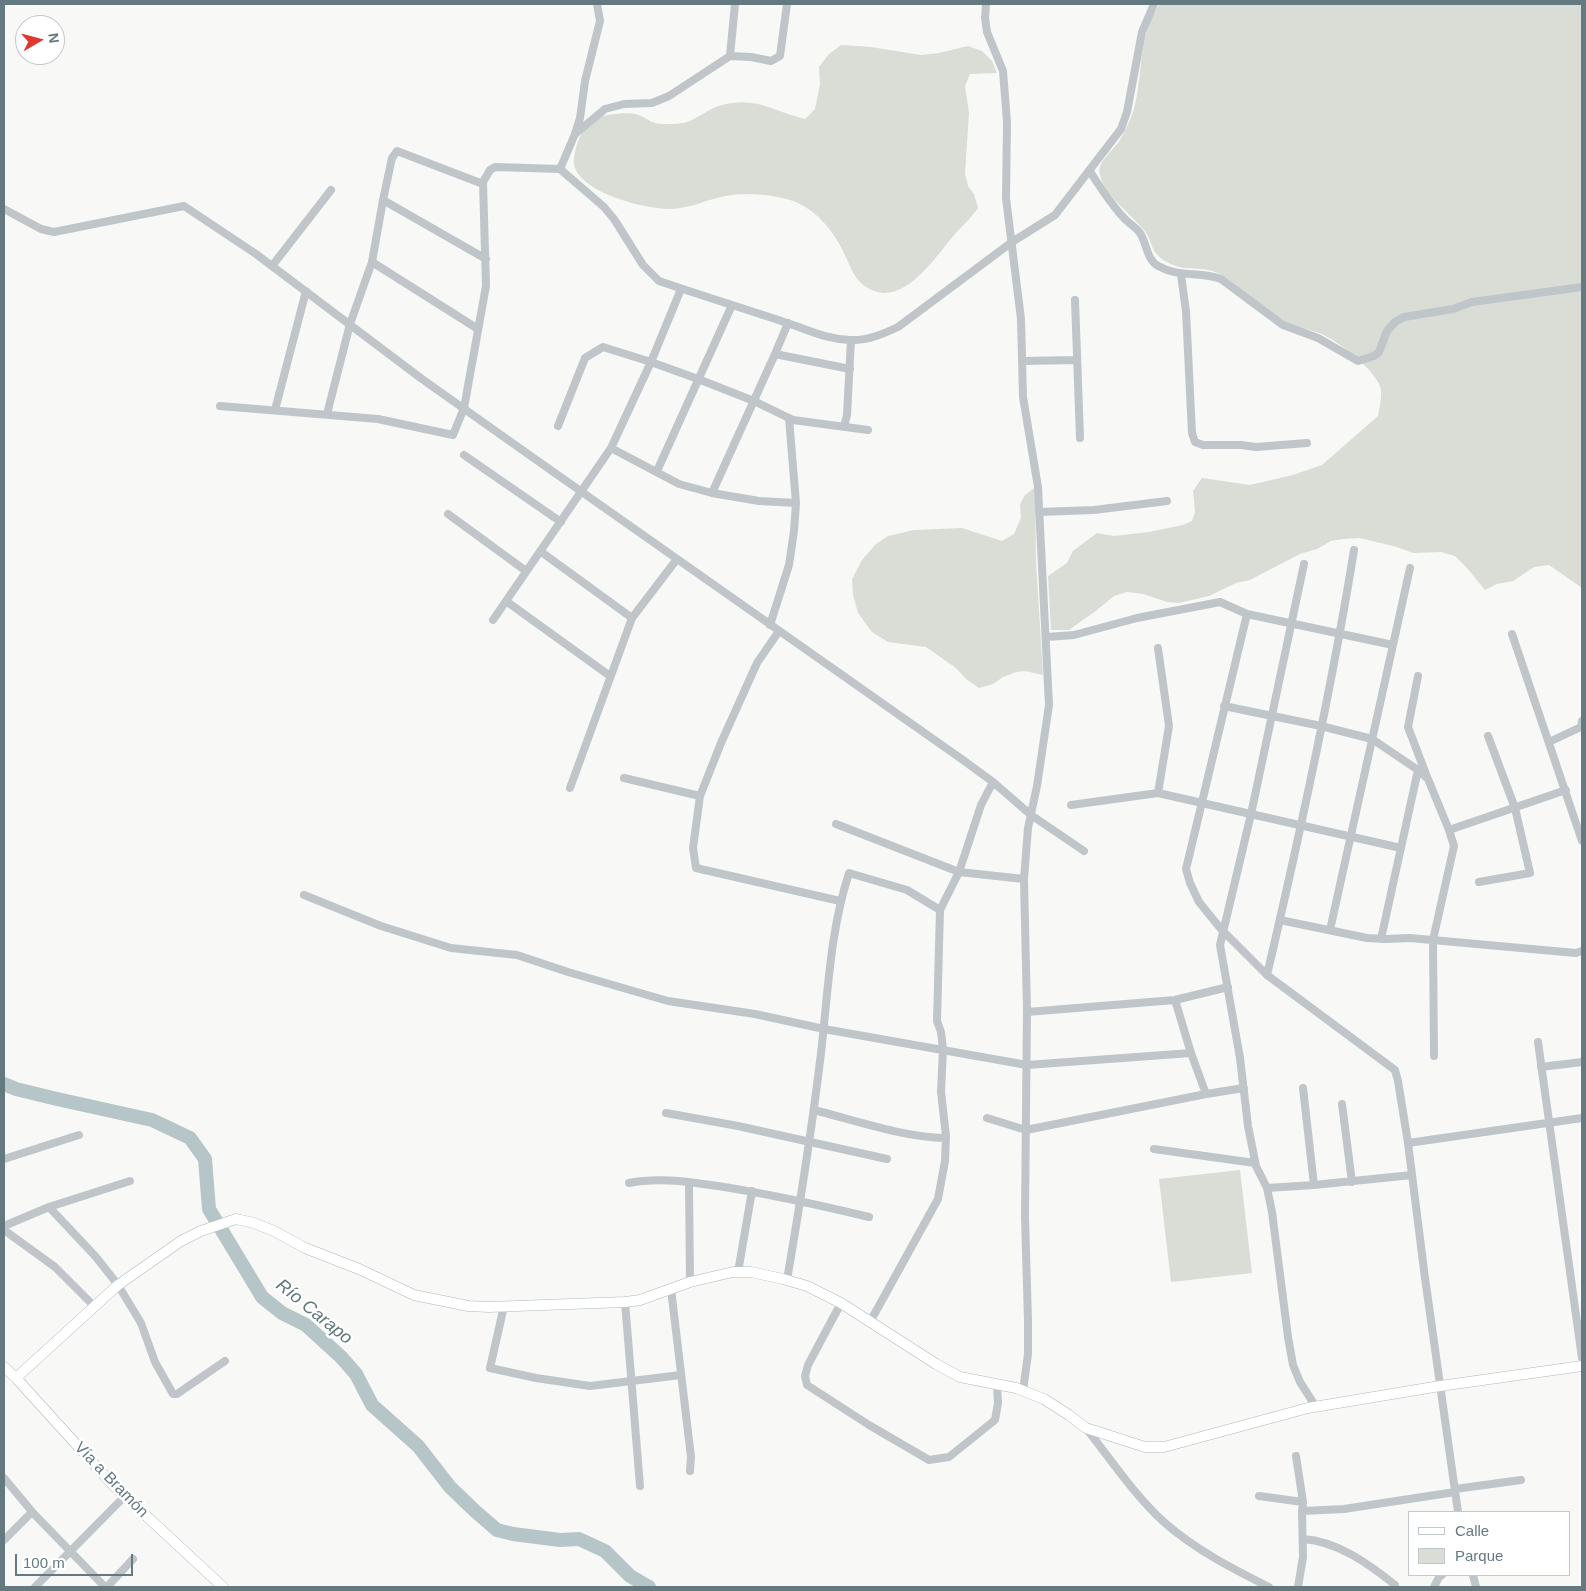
<!DOCTYPE html>
<meta charset="utf-8">
<style>
body{margin:0}
#map{position:relative;width:1586px;height:1591px;overflow:hidden;background:#f8f8f6;font-family:Arial,sans-serif}
canvas{display:block}
.frame{position:absolute;inset:0;border:5px solid #647980;pointer-events:none}
.legend{position:absolute;left:1408px;top:1511px;width:162px;height:65px;box-sizing:border-box;background:#fff;border:1px solid #c1c9cc;margin:0;padding:6px 9px;list-style:none;font-size:15px;color:#647980}
.legend li{display:flex;align-items:center;gap:10px;height:25px}
.legend b{width:25px;border:1px solid #c1c9cc}
.north{position:absolute;left:15px;top:15px;width:50px;height:50px;box-sizing:border-box;background:#fff;border:1px solid #c1c9cc;border-radius:50%;rotate:82deg;font-size:14px;font-weight:700;line-height:20px;text-align:center;color:#647980}
.north::after{content:'';display:block;margin:auto;width:18px;height:22px;background:#df382e;clip-path:polygon(50% 0,100% 100%,50% 72%,0 100%)}
.scale{position:absolute;left:15px;top:1554px;width:118px;height:22px;box-sizing:border-box;border:2px solid #647980;border-top:0;padding-left:6px;font-size:15px;line-height:18px;white-space:nowrap;color:#647980;-webkit-text-stroke:4px #fff;paint-order:stroke}
</style>
<div id="map">
<canvas width="1586" height="1591"></canvas>
<div class="frame"></div>
<ul class="legend">
<li><b style="height:6px;background:#fff"></b>Calle</li>
<li><b style="height:14px;background:#d9ddd5"></b>Parque</li>
</ul>
<div class="north">N</div>
<div class="scale">100 m</div>
</div>
<script>
const ctx = document.querySelector('canvas').getContext('2d');
ctx.lineJoin = 'round';
function paint(path, color) { ctx.fillStyle = color; ctx.fill(path, 'evenodd'); }
function trace(path, color, width, dash) { ctx.strokeStyle = color; ctx.lineWidth = width; ctx.lineCap = dash ? 'butt' : 'round'; ctx.setLineDash(dash || []); ctx.stroke(path); }
function write(font, color, halo, rows, align = 'center') {
  ctx.font = font + ' Arial,sans-serif'; ctx.lineWidth = 5; ctx.setLineDash([]); ctx.textBaseline = 'middle'; ctx.strokeStyle = halo; ctx.fillStyle = color; for (const [text, x, y, turn = 0] of rows) {
    ctx.save(); ctx.translate(x, y); ctx.rotate((+turn || 0) * Math.PI / 180); ctx.textAlign = isNaN(turn) ? turn : align; if (halo) ctx.strokeText(text, 0, 0); ctx.fillText(text, 0, 0); ctx.restore();
  }
}
paint(new Path2D(`
 M1160,4H1582V588L1549,565L1534,567L1513,581L1497,584L1485,590L1467,568L1455,556L1441,552L1413,553L1397,547L1360,538L1343,539L1331,541L1317,549L1300,554L1250,580L1236,583L1209,596L1179,603L1167,602L1143,594L1127,592L1114,596L1097,610L1069,630H1051L1048,576L1067,563L1073,551L1097,533L1114,536L1149,532L1183,525L1192,521L1195,512L1193,491L1202,478L1250,485L1293,475L1322,465L1378,416C1379,409 1382,398 1381,390C1378,371 1336,339 1319,333C1308,329 1296,328 1286,322C1268,312 1251,297 1234,284C1228,279 1220,273 1212,271C1194,266 1183,272 1165,261C1149,251 1154,243 1144,230C1131,214 1105,196 1100,175C1096,162 1114,150 1120,140C1125,130 1131,120 1134,109C1143,75 1138,33 1160,4Z
 M841,45L871,47L921,55L939,53L968,46L982,51L992,61L997,73L970,74L965,86L969,113L965,174L968,186L974,194L978,208C971,218 963,225 955,234C934,258 899,316 861,283C853,276 849,263 844,253C834,231 814,207 790,200C769,194 747,192 725,196C707,200 690,208 672,209C650,209 624,202 604,193C591,187 571,174 574,158C576,145 581,128 593,120C601,115 625,112 635,114C648,117 649,125 668,124C673,124 681,124 687,122C699,118 709,108 722,105C758,96 773,112 805,119L815,109L820,84L819,67L828,55Z
 M1035,487L1036,561L1043,675L1025,671L1016,672L1003,677L993,684L979,688L966,679L956,668L926,647L888,642L872,632L858,613L853,595L852,579L862,560L876,544L888,536L914,530L962,528L1002,541L1014,534L1021,518L1020,504L1025,495Z
 M1240,1170L1252,1273L1171,1282L1159,1179Z`), '#d9ddd5');
trace(new Path2D(`
 M4,1084L16,1089L57,1099L152,1120L190,1138L205,1159L209,1209L262,1297L282,1313L306,1325L341,1357L356,1374L372,1405L418,1446L450,1487L475,1511L497,1530L513,1534L560,1540L579,1539L605,1551L630,1576L649,1587`), '#b6c5c7', 14);
const secondary = new Path2D(`
 M4,1367L16,1378L114,1486L223,1587
 M16,1378L118,1285L181,1241L201,1231L236,1219L254,1223L274,1231L305,1248L359,1269L414,1295L468,1306L489,1307L625,1302L640,1300L690,1282L733,1272H751L783,1279L807,1286L841,1303L936,1364L960,1377L1016,1388L1044,1399L1069,1415L1086,1428L1145,1447H1164L1308,1408L1440,1386L1582,1366`);
trace(secondary, '#afb8bb', 11);
trace(new Path2D(`
 M986,4L985,18L987,32L1003,71L1007,122L1006,198L1021,319L1023,397L1038,487L1049,705L1037,786L1028,828L1024,879L1027,1010L1025,1217L1028,1321V1354L1023,1391
 M730,56L735,4
 M575,134L605,109L624,104L652,103L669,96L730,56L751,57L771,61L780,56L787,4
 M560,169L575,134L580,118L585,81L600,21L597,4
 M1089,170C1100,187 1110,203 1123,217C1128,223 1136,227 1140,233C1147,243 1146,259 1158,266C1180,278 1199,271 1221,279L1283,325L1318,338L1358,361L1374,356L1379,352L1387,331L1395,322L1404,317L1453,309L1472,302L1582,287
 M383,200L486,259
 M4,209L41,229L54,232L184,206L256,254L422,379L535,459L963,760L993,782L1031,815L1084,851
 M372,262L478,329
 M272,266L331,190
 M1181,275L1186,311L1192,433L1195,442L1203,445H1241L1256,447L1307,443
 M1075,300L1080,438
 M775,354L850,369
 M1022,361L1077,360
 M220,406L378,419L453,435L464,408L486,286L483,182L490,170L495,167L560,169L604,207L614,219L643,265L659,281C700,295 742,308 784,322C807,329 824,339 850,340C867,341 883,334 898,327L1012,242L1055,215L1121,129L1127,112L1142,32L1154,4
 M275,410L306,291
 M327,414L350,324L372,262L383,200L392,158L397,151L483,184
 M558,426L585,358L603,347L651,362L698,379L754,401L793,420L868,430
 M844,427L847,415L851,340
 M611,448L679,484L712,493L759,501L796,503
 M464,455L561,522
 M657,471L732,305
 M712,493L775,354L788,323
 M1039,512L1094,510L1167,501
 M448,514L526,571
 M540,551L632,618
 M1304,564L1251,814L1220,945L1240,1058L1248,1126L1256,1166L1267,1188L1272,1212L1288,1337L1293,1365L1300,1382L1316,1407
 M506,601L610,676
 M1247,614L1186,869L1190,883L1199,902L1221,929L1267,975L1395,1070L1398,1081L1408,1143L1425,1278L1458,1512
 M493,620L611,448L651,362L681,289
 M770,625L789,565L794,531L796,503L789,418
 M779,631L757,663L721,743L700,796L693,848L696,868L840,901
 M1512,634L1582,841
 M1047,637L1074,635L1137,618L1220,602L1247,614L1393,645
 M1158,648L1169,726L1158,793
 M1418,676L1408,727L1427,777
 M1224,706L1321,726L1372,739L1418,770L1428,779L1449,830L1454,846L1433,940L1434,1056
 M1549,742L1581,727L1582,721
 M624,778L700,796
 M570,788L632,618L677,559
 M1071,805L1158,793L1401,848
 M836,824L959,872L1024,879
 M1449,830L1566,790
 M1479,882L1530,873L1515,808L1488,736
 M304,895L381,926L451,948L517,955L568,972L668,1001L755,1014L824,1029L1027,1065L1191,1053
 M1280,920L1367,938L1385,939L1410,938L1576,953L1582,951
 M1330,930L1410,568
 M1381,939L1418,770
 M1267,975C1300,834 1331,693 1354,550
 M1175,1000L1191,1053L1206,1094
 M1027,1012L1175,1000L1228,987
 M1538,1042L1582,1358
 M1541,1067L1582,1062
 M1303,1088L1314,1185L1412,1175
 M1342,1104L1352,1182
 M814,1110C857,1121 902,1137 946,1138
 M666,1113L738,1126L887,1159
 M987,1118L1026,1130L1206,1094L1244,1088
 M1408,1143L1582,1118
 M1154,1149L1255,1163
 M4,1159L79,1135
 M689,1182L690,1282
 M629,1183C658,1177 689,1182 718,1186C769,1194 819,1205 869,1217
 M1267,1188L1314,1185
 M49,1207L96,1257L118,1285L141,1323L155,1362L173,1394H177L225,1361
 M4,1226L49,1207L130,1181
 M4,1230L55,1267L94,1306
 M738,1272L752,1191
 M787,1280C800,1204 812,1129 821,1053C828,993 830,931 849,873L907,890L940,910
 M671,1289L691,1457L690,1471
 M625,1302L640,1486
 M841,1303L808,1365L805,1376L807,1385L869,1425L929,1460L949,1457L995,1420L998,1403L997,1386
 M504,1306L490,1368L536,1378L590,1386L681,1375
 M870,1322L938,1199L945,1161L946,1136L941,1092L943,1049L941,1032L937,1021L940,910L959,872L981,805L993,782
 M1086,1428C1111,1460 1135,1496 1165,1523C1196,1550 1233,1569 1269,1587
 M1296,1456L1303,1502
 M4,1478L34,1514L105,1587
 M1455,1489L1521,1480
 M1259,1496L1303,1502L1302,1511L1303,1557L1298,1587
 M1302,1511L1344,1509L1455,1492
 M1303,1539C1337,1541 1369,1564 1395,1585L1394,1587
 M4,1540L32,1512
 M1473,1575L1476,1587
 M35,1587L125,1496
 M107,1587L133,1559
 M1434,1587L1439,1577L1442,1575`), '#bfc5c8', 8);
trace(secondary, '#fff', 10);
write('16px', '#647980', '#fff', [
 ["Vía a Bramón",111,1480,46]
]);
write('italic 18px', '#5e787a', '#fff', [
 ["Río Carapo",314,1312,39]
]);
</script>
